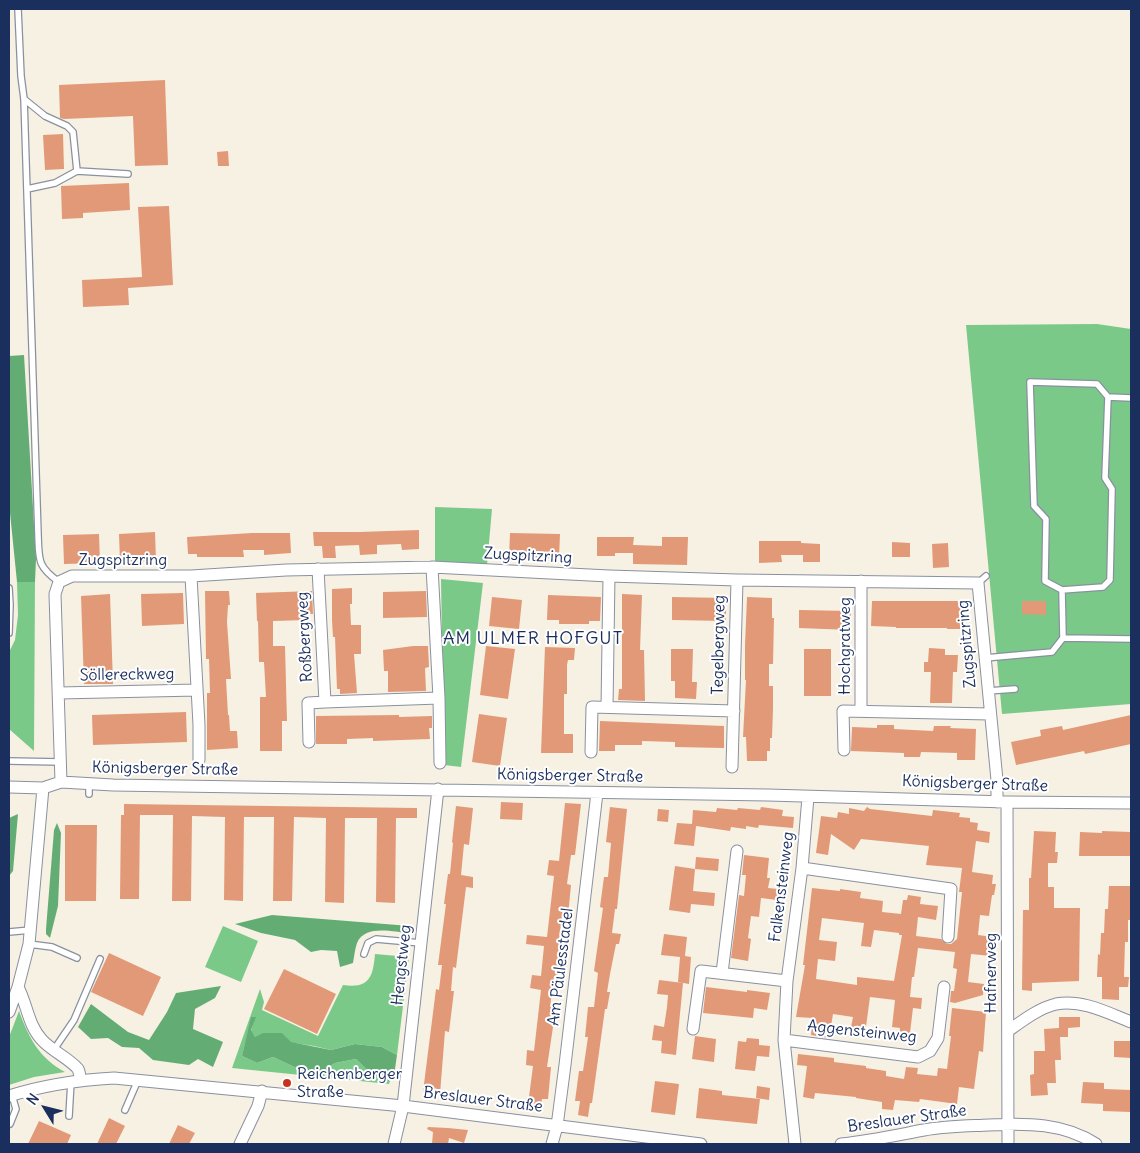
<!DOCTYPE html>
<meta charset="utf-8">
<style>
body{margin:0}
#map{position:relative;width:1140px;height:1153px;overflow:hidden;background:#f7f1e3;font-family:Delius,sans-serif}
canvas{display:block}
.frame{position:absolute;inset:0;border:10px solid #1b2f5e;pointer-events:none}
.north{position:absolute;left:20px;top:1083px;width:50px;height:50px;-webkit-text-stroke:4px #fff;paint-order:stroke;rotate:306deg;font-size:14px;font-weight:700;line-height:20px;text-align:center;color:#1b2f5e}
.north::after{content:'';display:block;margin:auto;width:18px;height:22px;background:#1b2f5e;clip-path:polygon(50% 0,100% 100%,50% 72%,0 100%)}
</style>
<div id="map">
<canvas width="1140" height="1153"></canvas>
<div class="frame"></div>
<div class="north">N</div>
</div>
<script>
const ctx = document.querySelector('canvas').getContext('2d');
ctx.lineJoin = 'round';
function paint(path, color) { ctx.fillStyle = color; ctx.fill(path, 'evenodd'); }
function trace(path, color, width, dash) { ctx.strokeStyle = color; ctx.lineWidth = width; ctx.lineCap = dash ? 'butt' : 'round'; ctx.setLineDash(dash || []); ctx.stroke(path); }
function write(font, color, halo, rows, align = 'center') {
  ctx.font = font + ' Delius,sans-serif'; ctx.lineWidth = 4; ctx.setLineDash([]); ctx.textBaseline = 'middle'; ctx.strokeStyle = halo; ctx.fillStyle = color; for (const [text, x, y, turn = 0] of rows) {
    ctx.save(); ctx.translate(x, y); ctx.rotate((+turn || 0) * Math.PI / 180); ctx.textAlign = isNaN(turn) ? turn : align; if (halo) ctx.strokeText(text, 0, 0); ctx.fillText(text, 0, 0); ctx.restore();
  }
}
paint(new Path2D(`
 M1097,324L1131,329V704L1002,714L966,325Z
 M435,507L492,509L487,565L435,562Z
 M441,579L483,583L461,767L444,765Z
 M17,582H35L34,751L9,729V652L15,640L18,615Z
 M223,926L258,941L241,982L205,967Z
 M375,954L409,957L397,1055L382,1047L355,1044L331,1050L314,1046L255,1037L251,1031L255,1017H252L242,1056L257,1063L273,1057L305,1072H321L335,1063L356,1059L371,1074L387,1080L391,1078L389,1084L232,1068L260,989L264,1002L262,1010L318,1036L343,985C370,989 373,976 375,954Z
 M19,1011C29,1038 39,1058 65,1072L34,1077L9,1085V1037Z`), '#7ac989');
paint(new Path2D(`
 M24,355L36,559L35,582H17L9,503V356Z
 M18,814L13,871L9,876V829L10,824L9,818Z
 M57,823L61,833L58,906L50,938L46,934V929L54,830Z
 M272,915L410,926L409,933C393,932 365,924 357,943C355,949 354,957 353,963L340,967L337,951L321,950L311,952L295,940L261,933L235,924Z
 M221,986L215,998L195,1009L193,1029L223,1042L213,1067L198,1059L189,1065L153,1060L139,1048L122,1047L108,1038L91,1039L78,1027L91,1004L128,1032L149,1040L167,1012L176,993Z
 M251,1017H256L251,1030L255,1037L263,1033H282L291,1042L331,1050L355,1044L382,1047L397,1055L395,1069L389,1081L371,1074L356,1059L335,1063L321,1072H305L273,1057L257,1063L242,1056Z`), '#63ad75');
paint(new Path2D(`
 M165,80L168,165L135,166L133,116L64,119L60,118L59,85Z
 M63,134L64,169L45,170L43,135Z
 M228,151L229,166H218L217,152Z
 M129,183L130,210L83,213V218L62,219L61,186Z
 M169,206L173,285L128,288L129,305L83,307L82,280L142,277L138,207Z
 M419,530V549L402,550L401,544L377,545V554L360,555L359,545L335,546L336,558H323L322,546H314L313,532H359Z
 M155,532L156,561L120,562L119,534Z
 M252,533H290L291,553L264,555V550H243L244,557H197V554H188L187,537Z
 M510,533L560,534L559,558L509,557Z
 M99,534L100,563L64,564L63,535Z
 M597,537H634L633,545L662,546V537H688L687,565L633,564V553H615V556H597Z
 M759,541H801V543L820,544V562H803V555H781L782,562L759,563Z
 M892,542L910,543V557H892Z
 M948,543L949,567L933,568L932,544Z
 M352,588V604H350L351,625H361V654H354L357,693L340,694V689H337L335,637H333L332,620V589Z
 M205,591H229L230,605H228L227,622L231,679H226L228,715H229L230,731H237L238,748L207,750V693H210L209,659H206Z
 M312,591L313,614H307V620L273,621V646H285L287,721H282V751H260V697H266L264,662H259L258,621H257L256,593Z
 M426,591L427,617L383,618V592Z
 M183,593L184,624L142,626L141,594Z
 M110,594L113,684H84L81,596Z
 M622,594L642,595L640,650H644L645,701L618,700L619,689H622Z
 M548,595L601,597L600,621H589V624H559V620H547Z
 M492,597L522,600L519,629L489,626Z
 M672,597L726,598V621L672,620Z
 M747,597L772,598V618H774L773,664H769V686H773V709L772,738H770V751H767V761H747L746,737H743L746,680H745V645Z
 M872,601H964V629H947V628H896V627L871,626Z
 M1022,601H1046V615L1022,614Z
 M799,610L851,611L850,630L799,628Z
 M413,646H428L429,667L425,668L426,691L388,692V671H384L383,650Z
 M486,646L515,649L508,699L480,695Z
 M545,647L575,648L574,660H568L567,665V694H564V734H573V753H541Z
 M929,648L945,649V655H958L957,672H953L952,703H930L931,672H924V662H928Z
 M671,649H693L692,682H697L696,699L675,698V681H671Z
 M804,649H831V696H804Z
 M186,712L187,742L93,745L92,715Z
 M479,714L507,718L500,766L472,762Z
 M399,715V717L432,716V728H429L430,739L373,741V738L347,739V744H316V716Z
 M1131,715V744L1085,754L1084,751L1016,765L1011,742L1041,736L1040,730L1062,726L1063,730Z
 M600,721L724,726V748L675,747V742L642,741V745H615V751H599Z
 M877,725H894V729L933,731L934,726H951L950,728L976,729L975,760H957V753L921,752L920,757H904V753L851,751L852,727L877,728Z
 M501,802L523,803L522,820L500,819Z
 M565,803L581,804L575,855H571L567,884L571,885L568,916L562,915L559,939H563L558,976H554L550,1007H556L547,1067H551L548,1099H542L540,1111L530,1109L531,1098L529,1097L533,1066L526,1065L527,1050L534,1051L541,990L530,988L532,975L541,976L544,946L526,944L527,935L547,937L554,876L547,875L549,860L559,861Z
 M124,804L417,808V818H396L395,903L376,902L377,818H345L344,903L325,902L326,818L294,817L292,901H273L274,817H244L243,901L224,900L225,817L192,816L191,901H172L173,815H140L139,899H120L121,815H124Z
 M456,806L473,808L469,845L464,844L461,875L473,877V888L466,887L456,968L453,967L451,991H454L449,1032L445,1031L440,1094L423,1092L436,989L439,990L442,965H438L446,904H444L448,874H450L453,843L452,842Z
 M610,807L627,809L617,909H615L612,933L621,934L619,944H616L610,974L607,992H610L607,1009H605L592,1103H590L588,1117L578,1115L580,1101H575L579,1071H583L588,1037H585L588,1007H594L598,973L594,971L603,908L600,907L604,877H608L611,843L606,842Z
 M761,807L783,810L782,816L794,817L793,828L759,825L758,828L746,826V829L731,827L730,831L696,826L694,846L674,844L677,823L692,824L693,810L716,812L717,808L737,810L738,808L760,810Z
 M867,807L870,809L932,816L933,810L960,813L959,817L970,818V822L978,823L977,830L990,832L989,843L976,841L972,872L993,875L992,884H996L994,895H992L989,916L980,915L978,935L993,937L991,956L971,954L968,982L984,984L983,995L955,1003L950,1002L951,991H954L957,969L953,968L955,952L918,948L914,977H912L910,997L922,998L921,1009L913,1008L909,1041L898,1040L900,1028L892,1027L895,1000L870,997L865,1034L850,1032L853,1017L833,1014L829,1038L811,1035L813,1018L796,1017L805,965H803L812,888L840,891V889L861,892L860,898L883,901L882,912L901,914L903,900H907L908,895L921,897L920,904L938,906L936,920L918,917L916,936L941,939L947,944H951L957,939L962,892H959L962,868L926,865L929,846L861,839L854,850L831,834L828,855L816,853L821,816L837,818L838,812L849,814V808L864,811ZM822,918L864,923L861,946L871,947L874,930L899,933V935H902L894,981L857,977V985L816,979L818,959L835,961L837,942L819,940Z
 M658,809L669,810L668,822L657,821Z
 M65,825H97L96,901H65Z
 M1034,831L1056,832L1055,852H1058L1057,863H1048V887H1054V908H1080L1079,981L1032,983V991L1022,990L1023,910H1029V878H1031Z
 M1102,831L1131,832V856H1079L1080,832L1102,833Z
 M744,855L769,858L767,878H770L768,888L778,889L777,900L761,898L759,917L751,916L748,938L751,939L748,961L731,958L739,895L744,896L746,875H742Z
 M696,857L719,859L718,871L695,869Z
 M675,866L695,869L693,891L715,893L714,906L691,904L690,913L669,910Z
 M1109,886H1131V920H1128V942H1125L1124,977H1129L1128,987H1119V1000L1102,999V977H1097L1098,954L1100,955L1101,933H1104L1105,909H1108Z
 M664,934L687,937L685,956L691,957L689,984L678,982L680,957L661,955Z
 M109,953L161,977L143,1016L91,992Z
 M284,969L336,994L317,1034L264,1009Z
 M659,980L683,983L676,1055L661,1053L662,1041L652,1040L654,1025L664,1027L667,1007L668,995L657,994Z
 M706,987L747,992V990L770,993L767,1010L754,1008L753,1018L703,1013Z
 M952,1008L986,1012L983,1052L979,1051L974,1089L959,1087L957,1104L920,1099L919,1102L895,1100L893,1110L882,1109V1102L856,1098V1097L815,1093L814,1099L803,1097L807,1066L797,1065L798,1054L834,1058V1062L866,1066V1068L886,1071V1076L904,1079L906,1067L918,1068L917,1074L937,1076L938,1068L947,1069L951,1036H949Z
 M1059,1017H1080V1027L1068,1028V1037H1060L1061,1060H1055L1056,1083H1047L1048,1095L1031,1096L1030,1075L1034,1074V1051H1045L1044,1029L1059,1028Z
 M695,1036L716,1039L714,1062L692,1059Z
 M747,1038L759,1039V1045L770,1046L769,1057L757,1056L755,1071L735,1069L738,1041L746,1042Z
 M1114,1041H1131V1058L1114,1057Z
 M655,1081L679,1084L675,1115L651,1112Z
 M1083,1082L1104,1083V1089L1131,1090V1112L1103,1111V1104L1081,1103Z
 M757,1086L770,1088L769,1100L756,1098Z
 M699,1088L722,1091V1095L760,1099L757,1124L696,1118Z
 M109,1118L125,1126L116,1144H97Z
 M39,1121L71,1135L67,1144H28Z
 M178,1125L195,1133L189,1144H169Z
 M428,1127L448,1128L468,1130L464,1143L449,1138L448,1144H432L433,1132L427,1129Z`), '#e29977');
const lane = new Path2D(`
 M18,9L21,76L24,99L38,534C39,560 37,566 59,582
 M24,99L45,116L67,126L73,132L77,171
 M27,189L55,183L77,171L128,174
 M978,583L986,576
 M9,588L10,605L9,633
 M1062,590L1103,587L1110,580L1112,489L1105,478L1108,397L1131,398
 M1063,638L1131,639
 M985,658L1052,652L1063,638L1062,590L1045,581L1046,519L1034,506L1030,382L1097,384L1108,397
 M988,691L1015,689
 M9,761L61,762
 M89,784V794
 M9,932L31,930
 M29,944L52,947L77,958
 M364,954L368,943L376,939L421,943
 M53,1051L74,1020L100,959
 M125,1110L138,1080
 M69,1116L71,1081
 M10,1124L16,1109L12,1095`);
const street = new Path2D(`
 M318,569L325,702L439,698L432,567
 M191,576L199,725V760
 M59,693L197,690
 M439,698L440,763
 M607,707L609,576
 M861,711V581
 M309,742L308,703L325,702
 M844,750L843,711L990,714
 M591,752L592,707L734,711
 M732,767L737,580
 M61,782L55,594L59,582L72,576H191L286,570L432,567L609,576L737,580L978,583L997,780V802
 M9,787L43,788L61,782L113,785L768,795L1007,802L1131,803
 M1007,802L1008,1144
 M802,868L951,889L948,937
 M722,973L737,851
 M18,987C27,1004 28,1025 42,1040C52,1051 70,1059 78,1069C80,1073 80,1076 80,1080
 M9,1012L18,987L29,944L43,788
 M693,1029L701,971L787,981
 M1008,1031C1022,1021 1039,1008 1056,1004C1082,999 1108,1013 1131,1022
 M784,1040L918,1057L930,1051L938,1038L944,987
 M9,1096C44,1085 78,1080 114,1078L403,1106L701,1144
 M240,1144L258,1106L262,1091
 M394,1144L403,1106L438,789
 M552,1144L557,1126L565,1065L597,793
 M795,1144L784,1040L787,981L802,868L808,797
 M841,1144C869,1141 897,1135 924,1130C946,1126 968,1126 989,1125C1027,1123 1064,1123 1096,1144`);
trace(lane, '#8990a0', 8);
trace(street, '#8990a0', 13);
trace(lane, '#fff', 5.5);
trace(street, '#fff', 11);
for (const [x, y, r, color] of [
 [287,1083,5,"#c8321e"]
]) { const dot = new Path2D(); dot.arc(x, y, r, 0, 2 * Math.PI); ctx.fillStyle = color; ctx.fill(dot); trace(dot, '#fff', 2); }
write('16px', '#1b2f5e', '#fff', [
 ["Zugspitzring",528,556,3],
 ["Zugspitzring",123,560],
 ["Roßbergweg",305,637,-93],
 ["Zugspitzring",967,644,-95],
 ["Tegelbergweg",719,645,-89],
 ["Hochgratweg",845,646,-90],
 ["Söllereckweg",127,675,-1],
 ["Königsberger Straße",165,769,1],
 ["Königsberger Straße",570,776,1],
 ["Königsberger Straße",975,784,2],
 ["Falkensteinweg",782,887,-83],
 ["Hengstweg",402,965,-84],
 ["Am Päulesstadel",561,967,-83],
 ["Hafnerweg",991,973,-90],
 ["Aggensteinweg",862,1032,6],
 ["Breslauer Straße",483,1100,7],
 ["Breslauer Straße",907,1119,-8]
]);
write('16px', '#1b2f5e', '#fff', [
 ["Reichenberger",297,1074],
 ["Straße",297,1092]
], 'left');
ctx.letterSpacing = '1px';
write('18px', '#1b2f5e', '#fff', [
 ["AM ULMER HOFGUT",533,639]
]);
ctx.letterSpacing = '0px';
</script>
